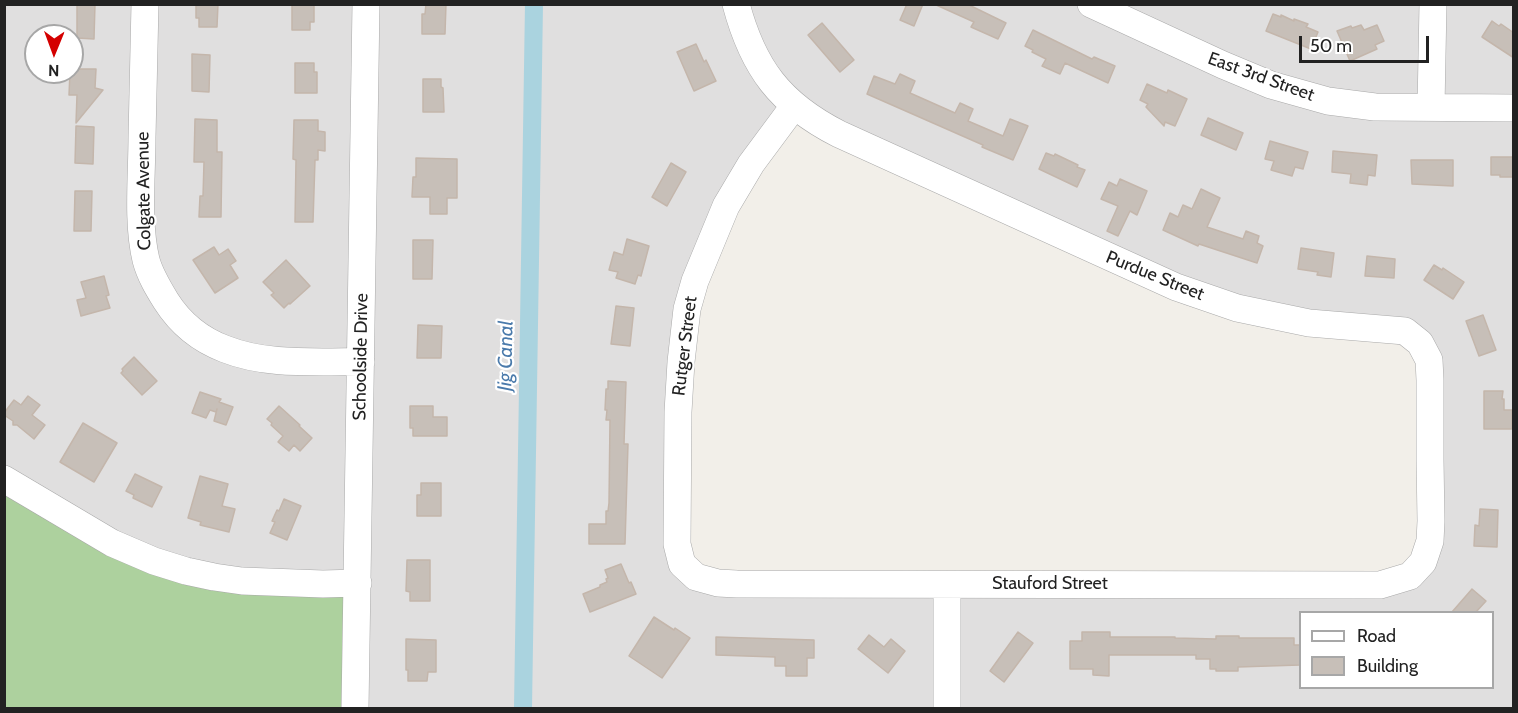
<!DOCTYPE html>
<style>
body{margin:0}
#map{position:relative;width:1518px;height:713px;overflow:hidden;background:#f2efe9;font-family:Cabin,sans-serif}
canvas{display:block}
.frame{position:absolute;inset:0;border:6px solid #222;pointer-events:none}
.legend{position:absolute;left:1299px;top:611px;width:195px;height:78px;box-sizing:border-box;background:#fff;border:2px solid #a7a7a7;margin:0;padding:8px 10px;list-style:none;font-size:18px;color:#222}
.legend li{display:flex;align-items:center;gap:12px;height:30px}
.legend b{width:30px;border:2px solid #a7a7a7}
.north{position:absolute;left:24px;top:24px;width:60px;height:60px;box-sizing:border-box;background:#fff;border:2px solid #a7a7a7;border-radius:50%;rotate:181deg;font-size:16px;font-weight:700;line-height:24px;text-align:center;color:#222}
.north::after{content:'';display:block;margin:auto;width:21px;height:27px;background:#d40000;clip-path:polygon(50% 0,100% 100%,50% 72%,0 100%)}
.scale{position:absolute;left:1299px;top:36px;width:130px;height:27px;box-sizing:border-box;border:3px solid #222;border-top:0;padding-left:8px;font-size:18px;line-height:21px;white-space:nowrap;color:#222;-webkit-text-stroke:4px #fff;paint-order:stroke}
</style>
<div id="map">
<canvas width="1518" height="713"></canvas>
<div class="frame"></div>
<ul class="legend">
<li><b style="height:8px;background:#fff"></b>Road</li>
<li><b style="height:16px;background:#c7bfb8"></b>Building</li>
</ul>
<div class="north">N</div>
<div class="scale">50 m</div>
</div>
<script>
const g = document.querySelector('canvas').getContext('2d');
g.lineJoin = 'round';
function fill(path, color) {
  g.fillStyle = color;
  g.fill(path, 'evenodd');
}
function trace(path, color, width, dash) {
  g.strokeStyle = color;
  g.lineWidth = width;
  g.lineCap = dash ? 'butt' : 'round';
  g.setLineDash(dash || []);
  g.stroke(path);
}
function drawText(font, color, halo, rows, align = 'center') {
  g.font = font + ' Cabin,sans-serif';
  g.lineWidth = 4.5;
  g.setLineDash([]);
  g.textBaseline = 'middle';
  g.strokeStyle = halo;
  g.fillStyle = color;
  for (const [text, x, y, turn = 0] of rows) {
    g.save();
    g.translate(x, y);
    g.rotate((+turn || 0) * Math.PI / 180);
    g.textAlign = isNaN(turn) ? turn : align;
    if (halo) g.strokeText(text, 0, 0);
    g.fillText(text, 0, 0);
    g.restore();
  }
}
const residential = new Path2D(`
 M4,5H1513V708H353L235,588L5,487ZM36,36H72V72H36ZM801,124L1185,305L1259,327L1390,342L1415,350L1428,374L1419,569L1351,594L685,579L680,341L758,145L778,126ZM1300,612H1492V688H1300Z`);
const forest = new Path2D(`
 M4,487L125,557L348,593L353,708H5Z`);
const canal = new Path2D(`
 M523,708L534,4`);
const building = new Path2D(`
 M77,4H95L94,39L77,38Z
 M196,4H218L217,27H199V18H196Z
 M292,4H314V22H310V30H292Z
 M426,4H446L445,34H422V14H425Z
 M907,4H923L914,26L900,20Z
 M934,4H967L1006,23L998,39L971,27L974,22Z
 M1273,14L1281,17V15L1294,21V19L1308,24L1306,27L1318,32L1311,49L1266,31Z
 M1492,21L1499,26L1501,24L1514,33V58L1482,37Z
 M822,23L854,60L840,72L808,35Z
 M1361,25L1364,30L1377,25L1384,41L1375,45L1377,49L1350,61L1337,31L1351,26L1352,28Z
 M1033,30L1092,59L1094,57L1115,66L1108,83L1065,63L1060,74L1042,66L1046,59L1032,52L1033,50L1025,46Z
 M696,44L704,62L706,60L716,81L694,91L677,52Z
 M192,54L210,55L209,92L192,91Z
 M295,63H314V72H317V93H295Z
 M72,69H96L95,88L103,90L76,123L77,95H69L70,72H72Z
 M900,74L915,81L910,93L955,113L960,103L973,109L968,121L1003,136L1010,119L1028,126L1013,160L982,147L983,145L867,94L874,76L895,84Z
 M423,79H441V87L443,88L444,112H423Z
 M1147,84L1167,93L1168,90L1187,99L1175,126L1165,122L1164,126L1146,107L1148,104L1140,100Z
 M1208,118L1243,133L1236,150L1201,135Z
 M195,119L217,120V152H222L221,217H199L200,196H203L204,162H194Z
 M294,120H318V131L325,132V151L318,150V160H315L313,222H295L296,160L293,159Z
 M76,126L94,127L93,164L75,163Z
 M1270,141L1308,152L1303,169L1295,167L1292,176L1271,170L1274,161L1265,159Z
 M1333,151L1377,155L1375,176L1368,175L1367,185L1350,183L1351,174L1332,172Z
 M1046,153L1054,156L1055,154L1078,165L1077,167L1085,170L1077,187L1039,169Z
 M1491,157H1514V177H1500V175H1491Z
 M416,158L457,159V198H447V214H430V197H412L413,177H416Z
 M1411,160H1453V186L1412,184Z
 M671,163L686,172L667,206L652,197Z
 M1120,179L1147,191L1137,215L1130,211L1118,236L1107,231L1118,206L1101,199L1109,182L1117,186Z
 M1201,189L1220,198L1207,227L1243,239L1246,231L1259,236L1257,243L1263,246L1257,263L1199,244L1198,246L1163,230L1170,213L1178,217L1183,205L1192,209Z
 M75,191H92L91,231H74Z
 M627,239L649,246L641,276L638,275L635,284L616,278L618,272L609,270L614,252L623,255Z
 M413,240H433L432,279H413Z
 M214,247L219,255L228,249L236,261L230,265L238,278L215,293L193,260Z
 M1301,248L1334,253L1331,277L1317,275L1318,272L1298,269Z
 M1367,256L1395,259L1394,278L1365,276Z
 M286,260L310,286L290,304L289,303L284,308L271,295L274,293L263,282Z
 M1434,265L1442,270L1443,268L1464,282L1453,299L1424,280Z
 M104,276L109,295L106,296L110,308L81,316L77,300L86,298L81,282Z
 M616,306L634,308L630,346L611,344Z
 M1483,315L1496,350L1479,356L1466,321Z
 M418,325L442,326L441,358H417Z
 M134,357L157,381L142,395L121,373L123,371L122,369Z
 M608,381L626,382L624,444H628L625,544H589V524H606V511H608L609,503L610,420H606L607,410H605L606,389H608Z
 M1484,391H1503L1502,399H1504V410H1512V429H1484Z
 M200,392L221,399L219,402L233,407L226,425L214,421L217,409L216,412L210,410L206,418L192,413Z
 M28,396L40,405L32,415L45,425L34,439L17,425H13V421L4,415V413L14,400L21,405Z
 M279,406L300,425L299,426L312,438L300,451L294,445L289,451L278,442L283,436L271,425L272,423L267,419Z
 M410,406H433V417H447V436H413V428H410Z
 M83,423L117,443L94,482L60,462Z
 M135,474L162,487L152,507L133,498L134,495L126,491Z
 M200,476L228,484L222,506L235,509L229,532L200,525L201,522L188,518Z
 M421,483H441V516H417V495H421Z
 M284,499L301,506L287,540L270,533L275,522L272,521L277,510L279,511Z
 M1480,509L1498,510L1497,547L1474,546L1475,525L1479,526Z
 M407,560H430V601H410V592L406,591Z
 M621,564L629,583L631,582L636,594L590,612L583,594L600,587V585L607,582L606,579L608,578L605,570Z
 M1472,589L1486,601L1476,612H1452Z
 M654,617L674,630L675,628L690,638L662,678L629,656Z
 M1018,632L1033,643L1004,682L990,671Z
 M1082,632H1110V637H1175V638L1216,639V636H1239V638H1294V645H1300V665L1238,667V671H1216V669H1210V659H1196V655H1109V676L1093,675V669H1070V641H1082Z
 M869,635L884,647L891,639L905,651L888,673L858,649Z
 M716,637L814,640V658H807V676H786V666H775V657L716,655Z
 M406,639L436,640V672H428L427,681H408V670H406Z`);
const minor = new Path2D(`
 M145,4C144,49 143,93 142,137C142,175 137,223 146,260C150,275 158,288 166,301C180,323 201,340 225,349C268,366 316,361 361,362
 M736,4C753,68 780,104 839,134L1176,287L1237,308L1309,323L1405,331L1420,343L1429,360L1430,380V460L1431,521L1430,541L1423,562L1410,576L1380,585L737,584L718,583L696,577L682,564L677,544L678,412L681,362L687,309L695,281L726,206L751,164L794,106
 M1091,4L1223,65L1271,85L1328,101L1375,107L1514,108
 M1431,107L1433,4
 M4,479L112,543L154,561L186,571L214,577L242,581L323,584L358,583
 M355,708L366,4
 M947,708V585`);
const streetNames = [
 ["East 3rd Street",1261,77,20],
 ["Colgate Avenue",144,191,-91],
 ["Purdue Street",1155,276,22],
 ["Rutger Street",685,346,-83],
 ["Schoolside Drive",361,357,-89],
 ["Stauford Street",1050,584]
];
const waterNames = [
 ["Jig Canal",506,356,-89]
];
fill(residential, '#e0dfdf');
fill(forest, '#add19e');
trace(canal, '#aad3df', 18);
fill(building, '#c7bfb8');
trace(building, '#c4b6ab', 1.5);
trace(minor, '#a9a9a9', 28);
trace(minor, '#fff', 27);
drawText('18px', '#222', '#fff', streetNames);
drawText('italic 20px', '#4a7aab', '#fff', waterNames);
</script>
